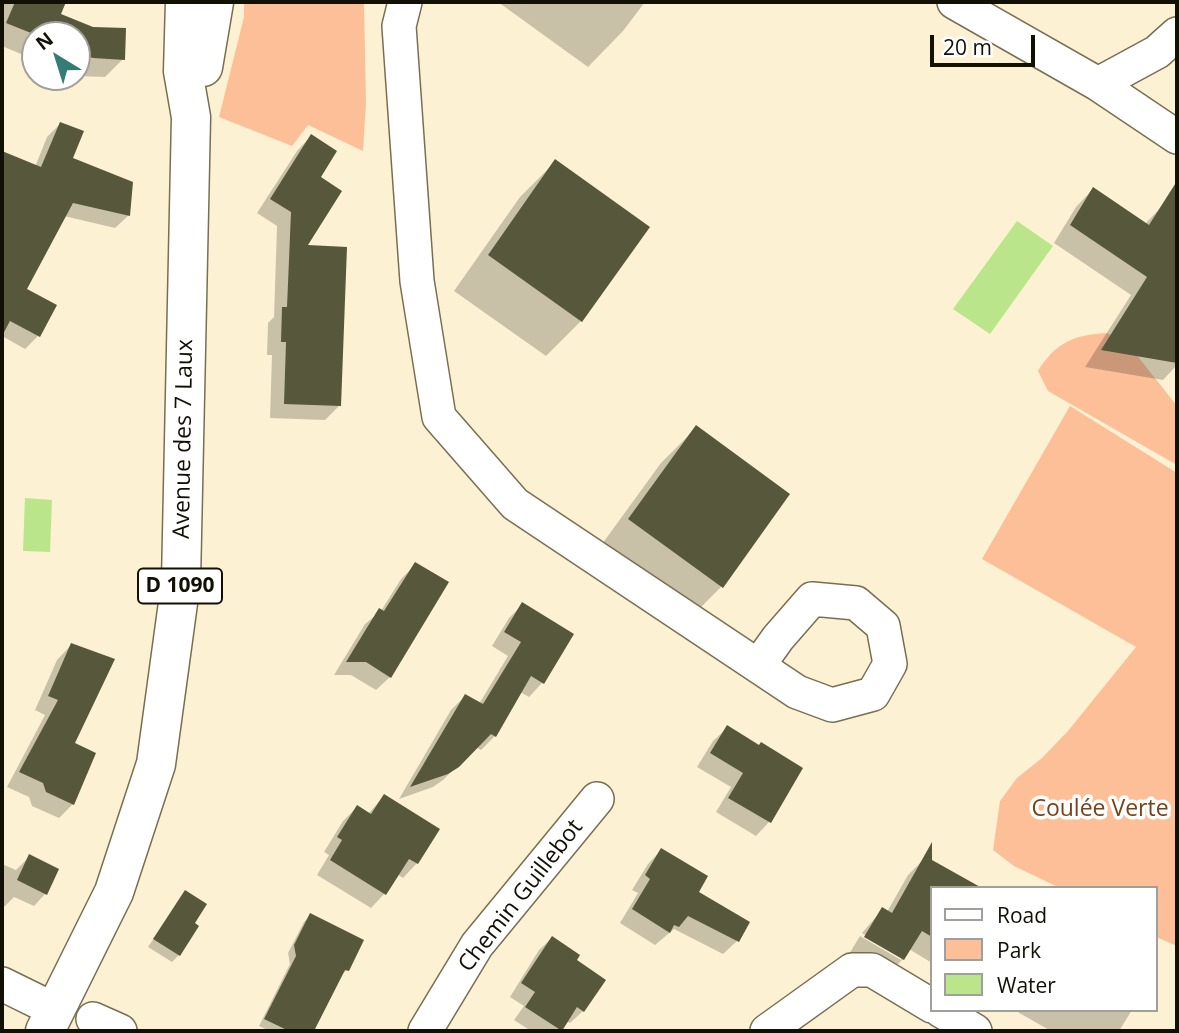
<!DOCTYPE html>
<meta charset="utf-8">
<style>
body{margin:0}
#map{position:relative;width:1179px;height:1033px;overflow:hidden;background:#fcf1d2;font-family:"Open Sans",sans-serif}
canvas{display:block}
.frame{position:absolute;inset:0;border:4px solid #120f05;pointer-events:none}
.legend{position:absolute;left:930px;top:886px;width:228px;height:126px;box-sizing:border-box;background:#fff;border:2px solid #a09f9b;margin:0;padding:9px 12px;list-style:none;font-size:21px;color:#120f05}
.legend li{display:flex;align-items:center;gap:14px;height:35px}
.legend b{width:35px;border:2px solid #a09f9b}
.north{position:absolute;left:21px;top:21px;width:70px;height:70px;box-sizing:border-box;background:#fff;border:2px solid #a09f9b;border-radius:50%;rotate:322deg;font-size:19px;font-weight:700;line-height:28px;text-align:center;color:#120f05}
.north::after{content:'';display:block;margin:auto;width:24px;height:32px;background:#357c75;clip-path:polygon(50% 0,100% 100%,50% 72%,0 100%)}
.scale{position:absolute;left:930px;top:35px;width:105px;height:32px;box-sizing:border-box;border:4px solid #120f05;border-top:0;padding-left:9px;font-size:21px;line-height:24px;white-space:nowrap;color:#120f05;-webkit-text-stroke:5px #fff;paint-order:stroke}
</style>
<div id="map">
<canvas width="1179" height="1033"></canvas>
<div class="frame"></div>
<ul class="legend">
<li><b style="height:9px;background:#fff"></b>Road</li>
<li><b style="height:19px;background:#fdbf98"></b>Park</li>
<li><b style="height:19px;background:#bae58a"></b>Water</li>
</ul>
<div class="north">N</div>
<div class="scale">20 m</div>
</div>
<script>
const g = document.querySelector('canvas').getContext('2d');
g.lineJoin = 'round';
function fill(path, color) {
  g.fillStyle = color;
  g.fill(path, 'evenodd');
}
function trace(path, color, width, dash) {
  g.strokeStyle = color;
  g.lineWidth = width;
  g.lineCap = dash ? 'butt' : 'round';
  g.setLineDash(dash || []);
  g.stroke(path);
}
function drawText(font, color, halo, rows, align = 'center') {
  g.font = font + ' "Open Sans",sans-serif';
  g.lineWidth = 7;
  g.setLineDash([]);
  g.textBaseline = 'middle';
  g.strokeStyle = halo;
  g.fillStyle = color;
  for (const [text, x, y, turn = 0] of rows) {
    g.save();
    g.translate(x, y);
    g.rotate((+turn || 0) * Math.PI / 180);
    g.textAlign = isNaN(turn) ? turn : align;
    if (halo) g.strokeText(text, 0, 0);
    g.fillText(text, 0, 0);
    g.restore();
  }
}
const green = new Path2D(`
 M244,2H364L366,103L363,151L308,125L292,146L219,117L244,17Z
 M1107,333L1128,344L1177,406V465L1048,391L1038,371C1056,342 1074,335 1107,333Z
 M1070,406L1177,473V946L1156,937V888H1060L1014,866L993,850L1000,801L1017,778L1042,758L1068,731L1136,647L982,559Z`);
const water = new Path2D(`
 M1017,221L1053,246L990,334L953,309Z
 M25,498L52,500L50,552L23,551Z`);
const shadow = new Path2D(`
 M2,2H65L59,15L123,59L105,77L77,76V35H35V60L2,46Z
 M498,2H645L623,31L588,67Z
 M60,124L71,159L131,184L128,216L115,228L64,216L24,290L54,306L38,336L25,349L2,336V153L35,167L47,137Z
 M311,136L318,177L304,247L340,405L325,420L270,418L272,355H267L268,323L274,317L277,226L257,213L297,151Z
 M555,162L581,321L546,356L454,291L520,197Z
 M1093,189L1145,224L1165,203L1177,211V365L1163,380L1085,367L1131,295L1054,243L1076,207Z
 M696,428L788,494L721,587L686,622L594,555L661,463Z
 M415,565L390,677L376,690L351,675H334L365,624L381,611L401,579Z
 M523,604L572,634L542,683L529,697L520,692L495,736L481,750L476,747L443,780L433,787L399,799L451,710L465,696L479,704L508,656L492,646L509,618Z
 M71,645L73,804L59,818L32,806L29,797L7,787L45,715L35,710L57,660Z
 M727,728L800,769L769,822L756,836L716,812L731,787L697,767L713,741Z
 M384,796L438,829L417,863L403,878L397,874L385,893L371,908L317,875L329,855L324,852L343,821L357,807L368,814Z
 M661,850L737,941L723,954L674,929L655,945L620,923L638,893L632,890L648,864Z
 M29,857L46,893L34,906L14,897L2,909V864L16,870Z
 M925,858L932,888V963L909,949L903,959L886,976L849,954L860,936L901,960V956L862,933L882,910L887,912L908,875Z
 M185,892L179,955L172,962L148,947Z
 M311,915L347,970L339,977L312,1031H270L259,1026L290,964L288,953L304,922Z
 M552,938L574,961L583,1011L570,1023L566,1021L558,1031H531L514,1020L524,1006L510,997L539,950Z
 M1014,1010H1132L1119,1031H1051Z`);
const building = new Path2D(`
 M15,2H66L61,14L93,27L126,28L125,60L93,58L77,52V35H36L6,23Z
 M60,122L84,131L73,158L133,182L130,216L73,203L27,289L57,305L40,337L10,321L2,336V151L41,167Z
 M311,134L337,151L321,177L342,191L308,245L347,247L341,406L284,404L286,342H281L282,307H287L291,212L270,199Z
 M555,159L650,227L582,322L488,255Z
 M1177,181V363L1101,350L1147,277L1070,225L1093,187L1149,225Z
 M696,425L790,494L723,588L628,519Z
 M415,562L449,582L391,678L366,662H346L379,608L384,611Z
 M522,602L574,634L544,684L531,676L496,737L491,734L459,767L448,774L410,787L465,694L483,704L521,642L504,632Z
 M71,643L115,659L75,743L96,753L74,805L46,792L43,783L19,772L58,700L48,696Z
 M727,725L759,745L761,742L803,768L771,823L728,798L743,773L710,753Z
 M384,794L440,829L418,864L409,859L386,895L330,860L342,840L337,837L357,805L371,814Z
 M932,842V860L982,888H932V937L922,931L904,960L864,937L882,907L892,913Z
 M661,848L708,876L699,892L750,922L739,942L688,916L679,927L674,925L670,933L632,909L650,879L645,875Z
 M29,854L59,869L47,895L17,880Z
 M185,890L207,904L195,923L199,926L180,956L153,939Z
 M310,913L364,940L349,971L345,970L314,1031H289L264,1019L296,956L294,945Z
 M552,936L580,955L577,960L606,980L584,1012L577,1007L562,1031L525,1007L535,992L521,983Z`);
const minor = new Path2D(`
 M405,2L399,26L417,281L439,417L515,504L797,692L832,705L873,694L890,664L883,626L856,603L812,599L778,638L758,666
 M954,2L1098,84L1177,137
 M1098,84L1157,52L1177,34
 M2,984L55,1010
 M940,1010L975,1031
 M93,1019L120,1031
 M425,1031L477,945L597,799
 M767,1031L852,970H872L932,1006`);
const major = new Path2D(`
 M203,67L214,2
 M45,1031L114,892L156,764L181,581L191,117L183,71L185,2`);
const shields = [
 [180,586,84]
];
const shieldNames = [
 ["D 1090",180,586]
];
const streetNames = [
 ["Avenue des 7 Laux",184,439,-89],
 ["Chemin Guillebot",521,896,-52]
];
const parkNames = [
 ["Coulée Verte",1100,809]
];
fill(green, '#fdbf98');
fill(water, '#bae58a');
fill(shadow, '#0003');
fill(building, '#56573b');
trace(minor, '#786e52', 36);
trace(major, '#786e52', 41);
trace(minor, '#fff', 33);
trace(major, '#fff', 38);
for (const [x, y, w] of shields) {
  const box = new Path2D();
  box.roundRect(x - w / 2, y - 17.5, w, 35, 5);
  g.fillStyle = '#fff';
  g.fill(box);
  trace(box, '#120f05', 2);
}
drawText('bold 21px', '#120f05', null, shieldNames);
drawText('23px', '#120f05', '#fff', streetNames);
drawText('23px', '#7a4219', '#fff', parkNames);
</script>
